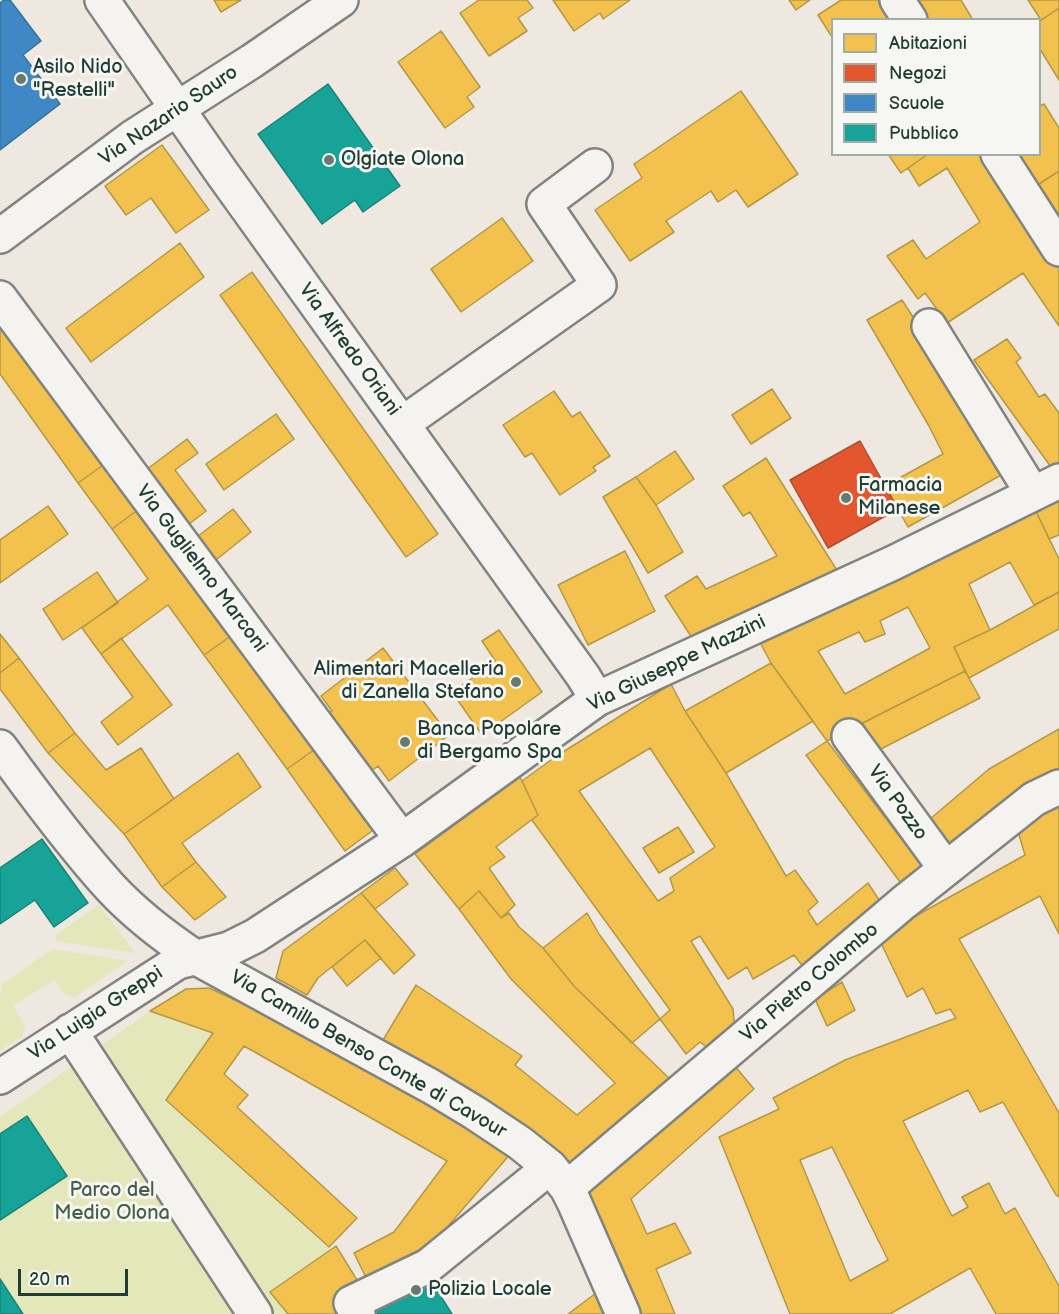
<!DOCTYPE html>
<style>
body{margin:0}
#map{position:relative;width:1059px;height:1314px;overflow:hidden;background:#efe8e0;font-family:"Balsamiq Sans",sans-serif}
canvas{display:block}
.legend{position:absolute;left:831px;top:18px;width:210px;height:138px;box-sizing:border-box;background:#f6f6f2;border:2px solid #a0aca6;margin:0;padding:8px 10px;list-style:none;font-size:18px;color:#1f3d34}
.legend li{display:flex;align-items:center;gap:12px;height:30px}
.legend b{width:30px;border:2px solid #a0aca6}
.scale{position:absolute;left:18px;top:1269px;width:110px;height:27px;box-sizing:border-box;border:3px solid #1f3d34;border-top:0;padding-left:8px;font-size:18px;line-height:21px;white-space:nowrap;color:#1f3d34;-webkit-text-stroke:4px #f6f6f2;paint-order:stroke}
</style>
<div id="map">
<canvas width="1059" height="1314"></canvas>
<ul class="legend">
<li><b style="height:16px;background:#f2c14e"></b>Abitazioni</li>
<li><b style="height:16px;background:#e4572e"></b>Negozi</li>
<li><b style="height:16px;background:#3f88c5"></b>Scuole</li>
<li><b style="height:16px;background:#17a398"></b>Pubblico</li>
</ul>
<div class="scale">20 m</div>
</div>
<script>
const g = document.querySelector('canvas').getContext('2d');
g.lineJoin = 'round';
function fill(path, color) {
  g.fillStyle = color;
  g.fill(path, 'evenodd');
}
function trace(path, color, width, dash) {
  g.strokeStyle = color;
  g.lineWidth = width;
  g.lineCap = dash ? 'butt' : 'round';
  g.setLineDash(dash || []);
  g.stroke(path);
}
function drawText(font, color, halo, rows, align = 'center') {
  g.font = font + ' "Balsamiq Sans",sans-serif';
  g.lineWidth = 6;
  g.setLineDash([]);
  g.textBaseline = 'middle';
  g.strokeStyle = halo;
  g.fillStyle = color;
  for (const [text, x, y, turn = 0] of rows) {
    g.save();
    g.translate(x, y);
    g.rotate((+turn || 0) * Math.PI / 180);
    g.textAlign = isNaN(turn) ? turn : align;
    if (halo) g.strokeText(text, 0, 0);
    g.fillText(text, 0, 0);
    g.restore();
  }
}
const green = new Path2D(`
 M99,905L135,953L56,941L55,935Z
 M53,949L128,961L75,997L63,993L54,980L13,1006L25,1026L22,1037L0,1051V998L2,984Z
 M150,1011L213,1033L166,1100L330,1250L271,1291L288,1314H0V1117Z`);
const homes = new Path2D(`
 M214,0H241L221,12Z
 M479,0H527L533,8L518,18L527,31L489,56L460,13Z
 M553,0H630L603,19L600,13L574,31Z
 M789,0H810L796,10Z
 M841,0H890L903,20H832V37L818,15Z
 M911,0H961L973,20H924Z
 M1028,0H1059V8L1041,20Z
 M1059,8V80L1040,49V21Z
 M441,31L480,87L467,97L474,107L445,128L398,62Z
 M741,91L798,174L748,207L736,190L718,202L711,191L666,221L674,232L630,261L595,210L642,178L634,164Z
 M1044,104L1059,128V171L1036,186L1015,154H1040V106Z
 M162,145L209,210L176,233L151,198L126,215L105,186Z
 M888,154H928L901,173Z
 M928,154H993L1059,256V326L1023,273L947,323L925,293L918,299L887,256L913,240L926,259L980,222L947,168L919,186L908,168Z
 M1059,171V220L1036,186Z
 M502,218L533,261L461,312L431,269Z
 M180,243L204,277L91,362L66,328Z
 M252,272L438,534L406,557L220,295Z
 M902,300L967,400L1003,474L908,527L885,486L943,454L929,426L867,320Z
 M0,309L110,460L78,483L0,374Z
 M1007,339L1021,358L1016,362L1039,397L1045,394L1059,413V472L1056,474L974,360Z
 M772,389L791,418L751,444L732,415Z
 M554,391L572,417L580,412L610,456L593,467L596,471L560,495L532,453L525,457L503,425Z
 M276,414L294,439L224,490L206,464Z
 M187,439L198,453L175,470L206,511L180,531L138,476Z
 M675,451L694,479L656,505L636,477Z
 M766,458L840,575L694,641L665,596L697,576L706,589L777,556L750,512L743,516L723,486Z
 M110,460L143,506L112,529L78,483Z
 M636,477L656,505L683,552L648,573L603,497Z
 M1059,493V535L1049,539L1034,507Z
 M48,506L68,534L0,583V540Z
 M143,506L235,633L204,655L168,605L101,654L82,628L148,579L112,529Z
 M1034,507L1059,559V592L1034,605L1010,562L969,584L990,630L954,647L965,671L827,741L771,663L757,637ZM908,607L930,648L845,694L818,651L859,632L865,642L885,634L880,621Z
 M233,509L251,532L207,567L188,544Z
 M625,551L655,611L588,645L558,585Z
 M97,572L118,603L63,640L43,609Z
 M1059,592V629L969,678L954,647L990,630Z
 M499,630L542,692L482,735L452,692L496,662L482,641Z
 M235,633L318,747L287,769L204,655Z
 M0,634L19,658L0,673Z
 M121,638L172,705L118,745L101,722L133,697L101,654Z
 M383,648L449,735L389,781L378,766L362,778L318,721L332,711L321,696Z
 M19,658L75,733L48,753L0,689V673Z
 M771,663L813,721L726,773L685,711Z
 M965,671L980,698L875,752L859,725Z
 M671,684L685,711L726,773L786,876L795,870L818,902L808,911L817,925L868,883L885,909L808,973L794,955L753,979L747,967L728,979L700,936L691,941L733,1009L735,1031L709,1049L700,1042L686,1054L660,1019L670,1010L532,820L538,815L522,781L555,757ZM650,748L715,847L670,878L674,891L658,901L579,791Z
 M1059,729V780L954,854L930,819L989,769Z
 M75,733L106,770L141,748L174,799L124,834L48,753Z
 M827,741L925,870L903,886L806,755Z
 M318,747L376,828L345,851L287,769Z
 M238,753L261,787L182,843L196,862L162,887L124,834Z
 M520,777L538,815L496,847L505,857L489,868L515,905L501,918L479,891L459,909L415,854Z
 M1059,796V934L1040,896L959,939L1059,1113V1197L1056,1195L1003,1102L980,1112L968,1090L903,1121L952,1216L968,1207L962,1197L989,1183L1005,1214L1015,1208L1059,1286V1314H996L970,1268L890,1314H790L719,1137L779,1109L773,1098L845,1060L956,1018L950,1009L936,1014L923,988L907,997L878,937L1025,855L1016,825ZM832,1147L888,1260L850,1281L800,1160Z
 M678,827L694,852L659,873L643,848Z
 M196,862L226,897L195,920L162,887Z
 M395,868L408,884L375,909L361,893Z
 M479,891L501,918L509,913L519,927L543,948L574,986L676,1085L573,1175L380,1045L416,985L522,1056L515,1065L577,1115L615,1083L511,979L459,909Z
 M361,893L415,955L394,974L365,940L318,978L307,995L276,978L283,951Z
 M587,913L599,934L660,1019L632,1043L574,986L543,948Z
 M365,940L381,958L347,986L332,967Z
 M842,982L855,1010L827,1026L815,999Z
 M209,988L265,1014L512,1152L418,1261L371,1288L354,1253L394,1232L447,1161L244,1046L224,1074L248,1095L237,1107L357,1218L329,1247L166,1100L213,1033L150,1011L186,989Z
 M729,1059L754,1089L631,1199L647,1234L675,1223L691,1253L656,1269L675,1314H631L581,1185Z
 M336,1246L362,1288L349,1314H288L270,1292Z
 M596,1293L611,1314H568Z`);
const shops = new Path2D(`
 M860,441L898,509L828,548L790,480Z`);
const schools = new Path2D(`
 M4,0H10L41,41L23,55L60,104L0,150V3Z`);
const public = new Path2D(`
 M328,84L400,186L363,212L355,200L322,224L258,134Z
 M42,839L88,903L54,927L35,900L0,924V868Z
 M27,1116L67,1176L0,1220V1134Z
 M426,1273L452,1314H365Z
 M0,1279L23,1314H0Z`);
const minor = new Path2D(`
 M102,0L222,173L583,676L597,699
 M897,0L910,20
 M998,154L1059,249
 M0,236L133,137L252,61L341,0
 M0,298L402,840
 M929,326L1033,494
 M402,424L599,285L544,204L595,166
 M849,736L946,869
 M0,747C34,794 71,844 110,887C135,914 165,937 195,957L432,1087L475,1113L520,1143L550,1167L567,1188L574,1202L623,1314
 M70,1031L255,1314
 M0,1077L178,962L229,949L255,936L402,840L597,699L893,563L1059,481
 M567,1188L903,903L1034,799L1059,787
 M358,1314L351,1303L428,1266L550,1167`);
const markers = [
 [21,79,6,"#687970"],
 [329,160,6,"#687970"],
 [846,498,6,"#687970"],
 [516,682,6,"#687970"],
 [405,742,6,"#687970"],
 [416,1290,6,"#687970"]
];
const poiNames = [
 ["Asilo Nido",33,68],
 ["\"Restelli\"",33,91],
 ["Olgiate Olona",341,160],
 ["Farmacia",858,486],
 ["Milanese",858,509],
 ["Alimentari Macelleria",504,670,"right"],
 ["di Zanella Stefano",504,693,"right"],
 ["Banca Popolare",417,730],
 ["di Bergamo Spa",417,753],
 ["Polizia Locale",428,1290]
];
const streetNames = [
 ["Via Nazario Sauro",169,116,-34],
 ["Via Alfredo Oriani",349,350,54],
 ["Via Guglielmo Marconi",201,569,53],
 ["Via Giuseppe Mazzini",677,664,-26],
 ["Via Pozzo",897,803,54],
 ["Via Pietro Colombo",810,983,-40],
 ["Via Luigia Greppi",96,1014,-33],
 ["Via Camillo Benso Conte di Cavour",368,1055,30]
];
const parkNames = [
 ["Parco del",112,1191],
 ["Medio Olona",112,1214]
];
fill(green, '#e3e7b9');
fill(homes, '#f2c14e');
trace(homes, '#b39946', 1.5);
fill(shops, '#e4572e');
trace(shops, '#a94f30', 1.5);
fill(schools, '#3f88c5');
trace(schools, '#35729a', 1.5);
fill(public, '#17a398');
trace(public, '#19847a', 1.5);
trace(minor, '#82847f', 38);
trace(minor, '#f4f3f0', 33);
for (const [x, y, r, color] of markers) {
  const dot = new Path2D();
  dot.arc(x, y, r, 0, 2 * Math.PI);
  g.fillStyle = color;
  g.fill(dot);
  trace(dot, '#f6f6f2', 2);
}
drawText('20px', '#1f3d34', '#f6f6f2', poiNames, 'left');
drawText('20px', '#1f3d34', '#f6f6f2', streetNames);
drawText('20px', '#445f48', '#f6f6f2', parkNames);
</script>
